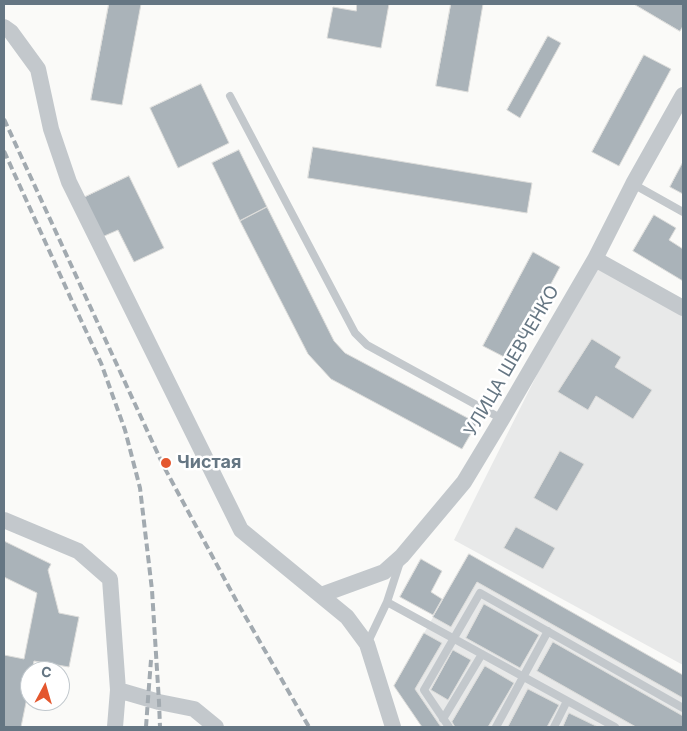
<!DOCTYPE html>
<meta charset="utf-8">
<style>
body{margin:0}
#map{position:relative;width:687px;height:731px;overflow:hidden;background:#fafaf8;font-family:Inter,sans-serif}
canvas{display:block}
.frame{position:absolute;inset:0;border:5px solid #657683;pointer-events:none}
.north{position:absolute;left:20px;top:661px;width:50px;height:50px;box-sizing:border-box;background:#fff;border:1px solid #c1c8cd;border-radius:50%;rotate:6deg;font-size:14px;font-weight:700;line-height:20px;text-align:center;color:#657683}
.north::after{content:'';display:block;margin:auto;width:18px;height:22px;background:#e4572e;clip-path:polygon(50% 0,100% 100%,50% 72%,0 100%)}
</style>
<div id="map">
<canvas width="687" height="731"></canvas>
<div class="frame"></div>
<div class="north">С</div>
</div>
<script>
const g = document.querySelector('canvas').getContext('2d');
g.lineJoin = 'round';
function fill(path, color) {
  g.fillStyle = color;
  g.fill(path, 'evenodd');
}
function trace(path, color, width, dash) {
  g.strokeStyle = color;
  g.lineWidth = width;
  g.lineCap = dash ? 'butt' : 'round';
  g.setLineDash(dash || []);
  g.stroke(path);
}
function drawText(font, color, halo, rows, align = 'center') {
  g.font = font + ' Inter,sans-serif';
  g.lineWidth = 5;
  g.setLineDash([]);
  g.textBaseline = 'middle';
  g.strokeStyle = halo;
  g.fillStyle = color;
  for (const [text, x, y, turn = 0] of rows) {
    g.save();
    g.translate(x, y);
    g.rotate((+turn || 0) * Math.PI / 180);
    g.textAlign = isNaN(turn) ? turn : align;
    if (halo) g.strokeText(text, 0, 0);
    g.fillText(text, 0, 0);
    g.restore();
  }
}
const built = new Path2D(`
 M595,259L683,308V665L454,540Z
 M469,554L683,675V727H422L394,686Z`);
const building = new Path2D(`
 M109,4H141L122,105L91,100Z
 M357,4H389L381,48L327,38L333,7L356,11Z
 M451,4H483L468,92L436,86Z
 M634,4H683V26L680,31Z
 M548,36L561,43L520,118L507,110Z
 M644,55L671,69L619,166L592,152Z
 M201,84L229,143L178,168L150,108Z
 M313,147L532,183L527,213L308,178Z
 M239,150L267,207L240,221L212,163Z
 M683,162V194L670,187Z
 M129,176L164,248L134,262L118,230L102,237L83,198Z
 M267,207L334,341L345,353L477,423L462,449L331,379L308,354L240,221Z
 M654,215L676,228L669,240L683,249V281L633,251Z
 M533,252L560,267L510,360L483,346Z
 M592,339L621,357L615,367L652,390L633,419L596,396L588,410L558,392Z
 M560,451L584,464L557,511L534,498Z
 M516,527L555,548L543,569L504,548Z
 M4,541L51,564L48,570L59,613L79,617L69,667L34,661L32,671H30V683L21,727H4V655L24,659L37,593L4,577Z
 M469,554L683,675V698L477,582L451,627L433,617Z
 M421,559L442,571L431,592L442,599L433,615L400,597Z
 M484,604L539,635L520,668L466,638Z
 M424,633L442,643L415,689L441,727H422L394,686Z
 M553,642L683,716V727H636L537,671Z
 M453,650L471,660L448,700L431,690Z
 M485,666L514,683L488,727H455L452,722Z
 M528,689L559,705L547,727H508Z
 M569,713L598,727H563Z`);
const service = new Path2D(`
 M230,96L355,333L367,345L502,419
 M633,184L683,212
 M387,602L615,727
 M367,644L387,602L400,562
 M443,719L482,654
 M449,727L424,690L480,593L683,708
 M496,727L548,631
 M554,727L567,701`);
const minor = new Path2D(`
 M4,27L11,32L38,69L51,129L69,182L241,530L347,617L367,644L393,727
 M595,259L683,308
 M4,520L78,551L110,579L118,690L115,727
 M321,595L384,572L402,556L464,482L502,419L595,259L633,184L683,95
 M118,690L159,702L194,709L216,727`);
const rail = new Path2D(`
 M4,119L163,465L237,602L309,727
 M4,151L72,301L101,363L125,430L140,488L152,590L159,702L160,727
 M146,727L148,699L151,660`);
const markers = [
 [166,463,6,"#e4572e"]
];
const streetNames = [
 ["УЛИЦА ШЕВЧЕНКО",512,361,-60]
];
const poiNames = [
 ["Чистая",177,463]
];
fill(built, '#e8e9e9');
fill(building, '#aab3b9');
trace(building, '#dcdcda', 1);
trace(service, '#c3c8cc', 8);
trace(minor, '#c3c8cc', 16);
trace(rail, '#a2aab0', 4, [8, 4]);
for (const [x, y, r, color] of markers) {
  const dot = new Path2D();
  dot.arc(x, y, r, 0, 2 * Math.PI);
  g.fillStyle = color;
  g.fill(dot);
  trace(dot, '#fff', 2);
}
drawText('18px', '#657683', '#fff', streetNames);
drawText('bold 18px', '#657683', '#fff', poiNames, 'left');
</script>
